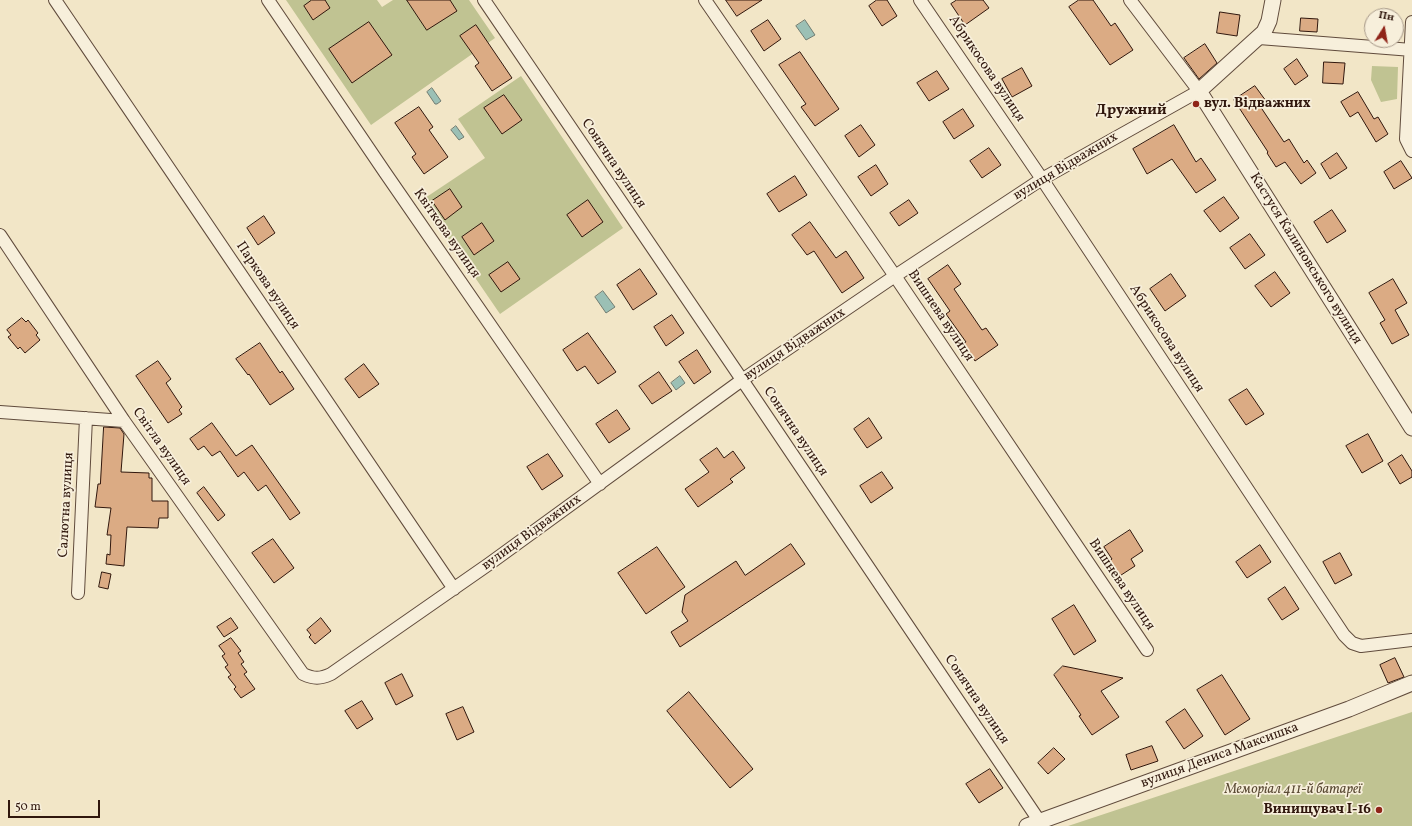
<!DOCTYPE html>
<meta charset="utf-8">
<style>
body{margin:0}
#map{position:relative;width:1412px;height:826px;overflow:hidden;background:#f2e6c7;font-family:Vollkorn,serif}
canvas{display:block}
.north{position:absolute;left:1364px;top:8px;width:40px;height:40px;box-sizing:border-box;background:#f7efdb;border:1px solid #a79989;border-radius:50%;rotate:11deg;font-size:11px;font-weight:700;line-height:16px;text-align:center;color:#30170d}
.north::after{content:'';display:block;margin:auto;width:14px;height:18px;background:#8f2418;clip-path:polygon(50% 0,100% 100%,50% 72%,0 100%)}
.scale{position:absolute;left:8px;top:800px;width:92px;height:18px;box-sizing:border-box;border:2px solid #30170d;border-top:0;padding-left:5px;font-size:12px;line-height:14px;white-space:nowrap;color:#30170d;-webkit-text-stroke:3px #f7efdb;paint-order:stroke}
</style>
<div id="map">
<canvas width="1412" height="826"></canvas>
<div class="north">Пн</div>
<div class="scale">50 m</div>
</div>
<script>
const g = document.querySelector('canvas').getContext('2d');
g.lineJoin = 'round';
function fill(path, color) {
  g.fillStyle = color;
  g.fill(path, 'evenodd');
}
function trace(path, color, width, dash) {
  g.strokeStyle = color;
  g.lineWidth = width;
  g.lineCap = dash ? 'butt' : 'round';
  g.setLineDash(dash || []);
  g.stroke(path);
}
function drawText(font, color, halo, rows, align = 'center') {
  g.font = font + ' Vollkorn,serif';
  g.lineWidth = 3.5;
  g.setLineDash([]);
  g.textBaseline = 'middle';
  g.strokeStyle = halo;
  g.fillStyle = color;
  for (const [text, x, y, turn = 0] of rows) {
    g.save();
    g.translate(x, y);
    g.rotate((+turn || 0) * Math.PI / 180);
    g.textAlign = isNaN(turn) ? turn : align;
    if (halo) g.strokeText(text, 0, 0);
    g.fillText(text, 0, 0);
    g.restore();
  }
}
const green = new Path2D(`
 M286,0H377L382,7L393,0H469L495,38L371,125Z
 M1372,66L1398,67L1397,99L1381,102L1371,80Z
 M521,76L623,228L500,314L422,200L485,158L458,119Z
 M1412,712V826H1068Z`);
const water = new Path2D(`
 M805,20L815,35L806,40L796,26Z
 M432,88L441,101L437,104H435L427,92Z
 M456,126L464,137L459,140L451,130Z
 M603,291L615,307L606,313L595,297Z
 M680,376L685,383L676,390L671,383Z`);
const building = new Path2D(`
 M312,0H325L330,8L313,20L304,6Z
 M407,0H450L457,11L427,30Z
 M726,0H762L737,16Z
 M877,0H887L897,16L882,26L869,6Z
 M957,0H983L989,8L965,25L951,4Z
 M1079,0H1093L1111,26L1115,23L1133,50L1110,65L1069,7Z
 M1220,12L1240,15L1237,36L1217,33Z
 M1301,18L1318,19L1317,32L1300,31Z
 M768,20L781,39L764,51L751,31Z
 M369,22L392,55L352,83L329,49Z
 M476,25L512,78L492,91L475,66L479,63L460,36Z
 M1205,44L1217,63L1199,79L1184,58Z
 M800,52L839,109L815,126L801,107L806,104L779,65Z
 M1297,59L1308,76L1295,85L1284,69Z
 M1324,62L1345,63L1343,84L1323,83Z
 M1022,68L1032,86L1012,97L1002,79Z
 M937,71L949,89L929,101L917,83Z
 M1255,86L1266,101L1260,106L1284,142L1289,139L1304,163L1307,160L1316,173L1301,184L1285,162L1276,167L1267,153L1268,152L1234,100Z
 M1358,92L1374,119L1378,117L1388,134L1376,142L1358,112L1350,117L1341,102Z
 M504,95L522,120L502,134L484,108Z
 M419,107L433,127L429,130L448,157L424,174L412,157L416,154L395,123Z
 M963,109L974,126L954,139L943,122Z
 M861,125L875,145L859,157L845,136Z
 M1174,125L1196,162L1201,158L1216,180L1196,193L1172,159L1147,174L1133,149Z
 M989,148L1001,165L982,178L970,161Z
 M1337,153L1347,168L1330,179L1321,164Z
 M1401,161L1412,178L1394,189L1384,172Z
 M876,165L888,184L871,196L858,177Z
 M795,176L807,195L779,212L767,194Z
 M450,189L462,207L445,220L432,201Z
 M1224,197L1239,218L1220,232L1204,211Z
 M588,200L603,222L582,237L567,215Z
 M909,200L918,213L899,226L890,213Z
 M1332,210L1346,231L1327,243L1314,222Z
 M264,216L275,233L258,245L247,228Z
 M810,222L836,258L846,251L864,278L842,293L814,251L807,255L792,235Z
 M482,223L494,241L474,255L462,237Z
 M1250,234L1265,255L1245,269L1230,248Z
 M508,262L520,279L501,292L489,275Z
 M948,265L961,284L954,289L982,330L986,328L998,345L975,361L963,343L966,342L946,314L950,311L928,279Z
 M640,269L657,294L633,310L617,285Z
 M1275,272L1290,293L1271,307L1255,286Z
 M1171,274L1186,296L1165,311L1150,289Z
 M1393,279L1407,303L1395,310L1409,335L1392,344L1380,323L1385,320L1369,293Z
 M672,315L684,333L666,346L654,327Z
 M22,318L26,322L28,320L38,333L36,335L40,340L25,353L20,347L18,349L8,337L11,335L7,330Z
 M588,333L616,372L598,384L585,366L577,371L563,350Z
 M260,343L280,373L282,371L294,389L270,405L249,374L248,375L236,359Z
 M697,350L711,372L694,384L679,362Z
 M158,361L171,379L166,383L182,407L179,410L182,414L168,423L136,376Z
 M364,364L379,384L359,398L345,379Z
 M659,372L672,391L652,404L639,386Z
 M1247,389L1264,414L1246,425L1229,400Z
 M617,410L630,429L609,443L596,424Z
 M869,418L882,438L867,448L854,429Z
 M212,423L236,456L252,445L300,513L290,520L266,485L258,491L244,472L238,477L220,451L212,456L204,446L198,450L190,439Z
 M104,427L120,428L124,434L121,472L149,473V478H152V501H168V518H159L158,528L127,527L124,566L106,564L107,554L110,555L111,535H107L111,508L95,507L98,484H100Z
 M1368,434L1383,461L1362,473L1346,446Z
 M717,448L724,458L733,451L745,468L730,479L733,482L698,507L685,489L709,472L700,460Z
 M548,454L563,476L542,490L527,467Z
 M1402,455L1412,471V477L1400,484L1388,464Z
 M882,472L893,488L871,503L860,486Z
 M204,487L225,515L218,521L197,493Z
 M1130,530L1143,551L1131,559L1135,566L1115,579L1105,564L1112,559L1104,547Z
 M273,539L294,568L274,583L252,553Z
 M791,544L805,564L680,647L671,632L688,621L682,612L685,595L736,561L745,575Z
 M1260,545L1271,562L1247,578L1236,562Z
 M657,547L685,587L646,614L618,573Z
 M1340,553L1352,575L1335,584L1323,562Z
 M102,572L111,574L108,589L99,587Z
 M1285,587L1299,609L1282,620L1268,599Z
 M1074,605L1096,641L1074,655L1052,619Z
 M231,618L238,628L224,637L217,627Z
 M321,618L331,631L315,644L309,637L311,635L307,630Z
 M231,638L241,651L238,653L244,662L241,664L247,672L244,674L255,689L241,698L234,689L236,687L228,677L231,675L225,667L228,665L222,656L225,654L219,646Z
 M1395,658L1404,677L1388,683L1380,665Z
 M1063,666L1123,678L1101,691L1119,717L1092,735L1079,716L1081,715L1054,675Z
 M402,674L413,696L396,705L385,683Z
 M1222,675L1250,719L1225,735L1197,690Z
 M689,692L753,769L730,788L667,711Z
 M362,701L373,719L357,729L345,711Z
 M463,707L474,732L457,740L446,714Z
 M1185,709L1203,736L1184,749L1166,722Z
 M1152,746L1158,761L1131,770L1126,755Z
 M1054,748L1065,759L1048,774L1038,763Z
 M990,769L1003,788L979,803L966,784Z`);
const minor = new Path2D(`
 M55,0L454,589
 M268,0L384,171L600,484
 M484,0L749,390L1040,822
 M705,0L895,276L1147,650
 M920,0L1042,179L1344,635L1352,643L1361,646L1412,640
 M1412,22L1406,139L1412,151
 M1259,38L1412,50
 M0,235L124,421L303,674C314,679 320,679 331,674L489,564L742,380L895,276L1042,179L1199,91L1130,0
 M0,412L124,421
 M78,593L86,418`);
const tertiary = new Path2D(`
 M1273,0L1269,21L1264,32L1199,91L1412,428
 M1027,826L1349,709L1412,683`);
const markers = [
 [1196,104,4,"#8f2418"],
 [1379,810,4,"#8f2418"]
];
const streetNames = [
 ["Абрикосова вулиця",986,69,56],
 ["Сонячна вулиця",613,164,56],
 ["вулиця Відважних",1066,167,-31],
 ["Квіткова вулиця",446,234,55],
 ["Кастуся Калиновського вулиця",1305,259,58],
 ["Паркова вулиця",267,286,56],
 ["Вишнева вулиця",940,316,56],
 ["Абрикосова вулиця",1166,339,57],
 ["вулиця Відважних",795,345,-34],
 ["Сонячна вулиця",795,432,56],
 ["Світла вулиця",161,447,55],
 ["Салютна вулиця",67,505,-87],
 ["вулиця Відважних",532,533,-36],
 ["Вишнева вулиця",1121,585,56],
 ["Сонячна вулиця",976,700,56],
 ["вулиця Дениса Максишка",1220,756,-20]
];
const poiNames = [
 ["вул. Відважних",1204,104],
 ["Винищувач І-16",1371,810,"right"]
];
const parkNames = [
 ["Меморіал 411-й батареї",1293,790]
];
const neighbourhoodNames = [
 ["Дружний",1131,111]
];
fill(green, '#c0c392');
fill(water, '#9bc0b5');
trace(water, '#707c72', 1);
fill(building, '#dbab84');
trace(building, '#30170d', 1);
trace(minor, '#604b3c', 14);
trace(tertiary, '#604b3c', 17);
trace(minor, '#f7efdb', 12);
trace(tertiary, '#f7efdb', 15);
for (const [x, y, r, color] of markers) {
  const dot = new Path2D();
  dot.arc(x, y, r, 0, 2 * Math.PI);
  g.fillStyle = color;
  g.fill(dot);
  trace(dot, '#f7efdb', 1.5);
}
drawText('14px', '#30170d', '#f7efdb', streetNames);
drawText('bold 14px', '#30170d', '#f7efdb', poiNames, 'left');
drawText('italic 14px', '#5b4b35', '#f7efdb', parkNames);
drawText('bold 15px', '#30170d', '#f7efdb', neighbourhoodNames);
</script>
